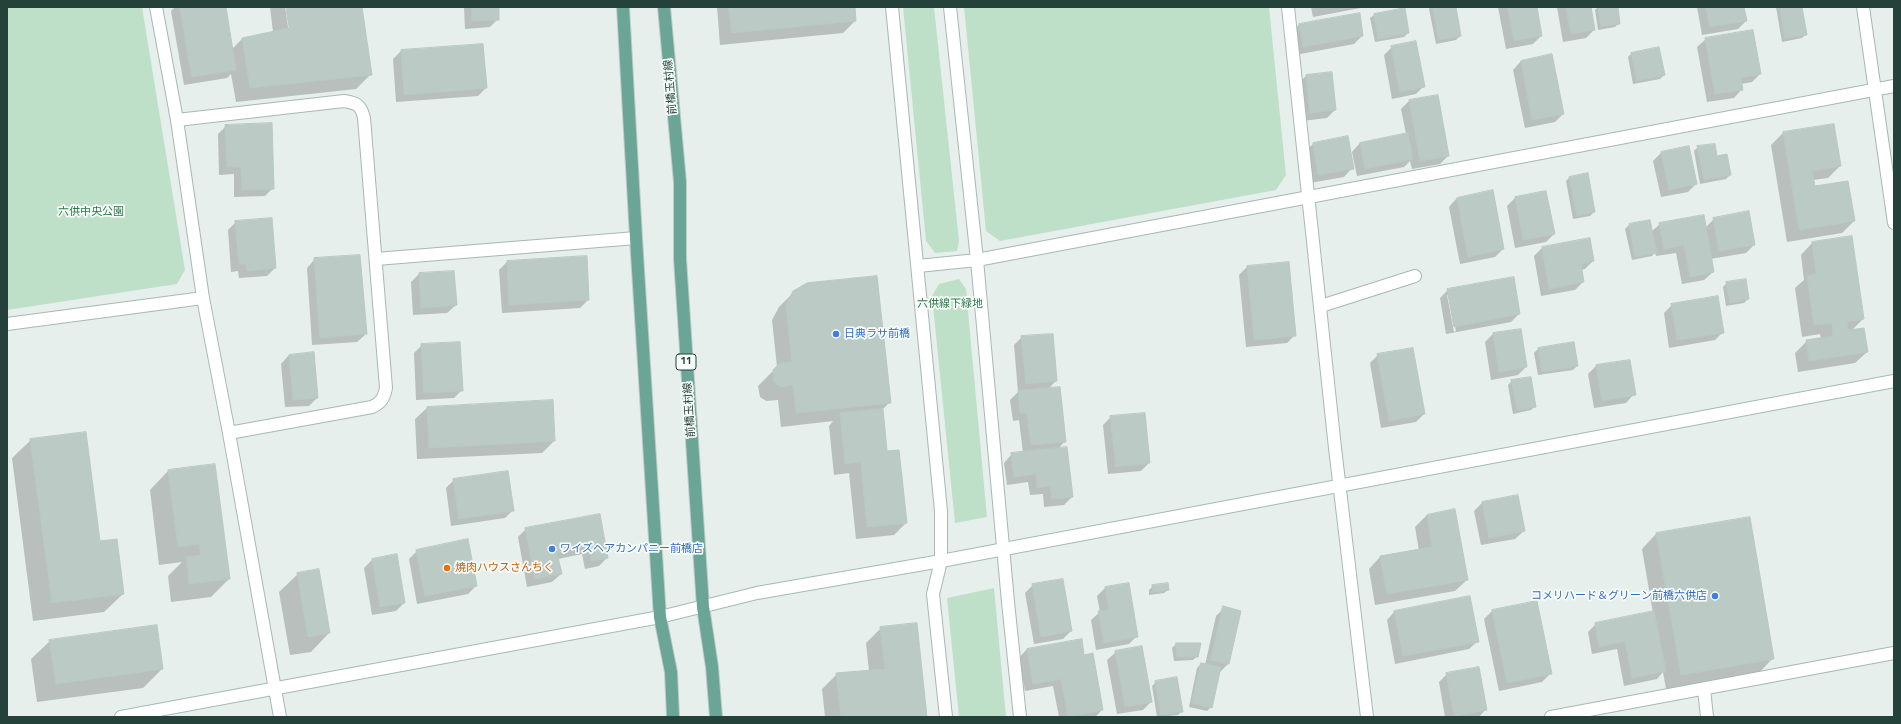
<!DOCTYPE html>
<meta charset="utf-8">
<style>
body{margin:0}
#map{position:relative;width:1901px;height:724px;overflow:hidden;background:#e6efeb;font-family:"Titillium Web",sans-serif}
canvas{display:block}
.frame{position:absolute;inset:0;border:8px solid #24423a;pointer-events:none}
</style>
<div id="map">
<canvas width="1901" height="724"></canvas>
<div class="frame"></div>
</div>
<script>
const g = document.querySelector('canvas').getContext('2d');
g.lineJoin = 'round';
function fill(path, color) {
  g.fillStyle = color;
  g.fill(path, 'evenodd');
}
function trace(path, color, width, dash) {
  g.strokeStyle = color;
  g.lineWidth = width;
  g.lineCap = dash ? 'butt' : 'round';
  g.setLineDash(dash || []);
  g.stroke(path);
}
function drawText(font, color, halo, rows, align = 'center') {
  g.font = font + ' "Titillium Web","Noto Sans JP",sans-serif';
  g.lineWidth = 3.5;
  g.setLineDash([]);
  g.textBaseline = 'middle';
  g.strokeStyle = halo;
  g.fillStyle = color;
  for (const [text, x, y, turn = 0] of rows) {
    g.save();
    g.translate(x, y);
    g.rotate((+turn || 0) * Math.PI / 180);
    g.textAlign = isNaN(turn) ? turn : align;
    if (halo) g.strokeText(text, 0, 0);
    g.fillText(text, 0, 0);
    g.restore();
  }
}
const green = new Path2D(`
 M7,7H142L185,270L177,284L7,310Z
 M903,7H934L959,241L957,251L935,253L926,241Z
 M964,7H1269L1286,175L1276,190L1000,241L986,231Z
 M959,279L966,289L987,517L955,523L932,296L939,284Z
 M994,588L1006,717H959L947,598Z`);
const shadow = new Path2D(`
 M175,7H225L232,49L242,39L273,32L270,7H285L289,33L291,32L287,7H361L371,74L356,89L236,102L231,74L227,78L184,85L171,11Z
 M464,7H498V19L490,27L465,29Z
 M717,7H854L855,21L843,33L720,45Z
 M1311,7H1366L1313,17Z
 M1431,7H1455L1460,36L1456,40L1436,44L1429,9Z
 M1498,7H1536L1541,36L1533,44L1506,49Z
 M1557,7H1590L1594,30L1586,38L1563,42Z
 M1598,7H1617L1619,23L1615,27L1598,30L1595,10Z
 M1697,7H1743L1746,21L1738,29L1702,35Z
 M1776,7H1801L1806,34L1802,38L1782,42Z
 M1374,15L1408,33L1404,37L1375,42L1370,18Z
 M1299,25L1362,36L1354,44L1295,55L1291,33Z
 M1706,39L1760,74L1752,82L1741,84L1742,89L1734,98L1707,102L1697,47Z
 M1392,47L1424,86L1416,94L1392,99L1384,55Z
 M401,51L486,88L478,96L396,102L393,59Z
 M1632,53L1664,75L1660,79L1633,84L1628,57Z
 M1552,55L1563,114L1555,122L1525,128L1513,70L1521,61Z
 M1306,76L1335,110L1327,118L1302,121L1298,84Z
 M1437,96L1448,156L1440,164L1412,169L1410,161L1404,167L1357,176L1352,152L1360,143L1406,134L1401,109L1409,101Z
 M1833,125L1840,166L1828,178L1813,180L1814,187L1854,221L1842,233L1787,242L1771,145L1783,133Z
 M226,126L273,188L265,196L234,197V174L219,175L218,134Z
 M1313,144L1352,168L1344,177L1310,183L1305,152Z
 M1698,147L1716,157L1730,175L1726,179L1700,184L1694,151Z
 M1661,153L1696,184L1688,192L1661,197L1653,161Z
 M1570,177L1594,212L1590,216L1573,219L1566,181Z
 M1492,192L1503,249L1495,257L1460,264L1449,207L1457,198Z
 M1546,192L1554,234L1546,242L1515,248L1507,206L1515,198Z
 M1714,219L1754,245L1746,253L1710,259L1713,272L1704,280L1682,284L1676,253L1656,256L1655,252L1652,256L1632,260L1625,229L1629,225L1651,232L1660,224L1705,228Z
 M236,222L275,268L267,276L239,278L238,271L231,272L228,230Z
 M1812,243L1863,319L1851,331L1867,352L1855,363L1798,372L1795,353L1807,341L1821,339L1820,334L1802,337L1795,288L1804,280L1801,255Z
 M1542,248L1593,261L1585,269L1581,270L1583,282L1575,290L1541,296L1534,256Z
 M586,257L588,300L580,308L502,313L499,270L507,262Z
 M315,259L366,334L357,342L312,345L307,268Z
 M1247,267L1295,335L1287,343L1246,347L1239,275Z
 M419,274L456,305L447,313L413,315L411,282Z
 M1727,283L1748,299L1744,303L1726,306L1723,287Z
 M1448,290L1519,314L1511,322L1446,334L1440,298ZM1447,295H1449L1456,331L1454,332Z
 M794,292L890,402L882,410L886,452L906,523L894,535L856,539L849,473L834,475L829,426L833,421L781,427L778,400L766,401L760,397L758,386L777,367L772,320L779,307Z
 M1672,305L1723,332L1715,340L1669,348L1664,313Z
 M1493,334L1526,367L1518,375L1491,380L1485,342Z
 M1022,337L1056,381L1048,389L1065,441L1058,449L1072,497L1064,505L1044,507L1043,494L1030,495L1028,482L1007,485L1004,463L1012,454L1023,453L1019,420L1013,421L1010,400L1018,392L1014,345Z
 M1573,343L1577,366L1573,370L1538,375L1534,353L1538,349Z
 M422,345L462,390L454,398L416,400L414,353Z
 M289,355L317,398L309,406L285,407L281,364Z
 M1378,355L1424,414L1416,422L1381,428L1370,363Z
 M1596,366L1634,394L1626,403L1594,408L1588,374Z
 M1512,381L1535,406L1531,410L1513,414L1508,385Z
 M427,408L554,441L542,453L417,459L415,419Z
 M1111,417L1149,463L1141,471L1108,474L1103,425Z
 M31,440L99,542L123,594L104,612L33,621L12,458Z
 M168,471L229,579L211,597L171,602L168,576L182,562L159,565L150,490Z
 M454,480L513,510L505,518L451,526L446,488Z
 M1517,496L1524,531L1515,539L1481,545L1474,511L1482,503Z
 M1455,511L1467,580L1455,591L1375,605L1369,569L1380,557L1419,551L1415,527L1427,515Z
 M599,516L607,558L599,566L585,569L582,554L558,559L561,574L552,582L527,587L518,537L526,529Z
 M1656,534L1773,658L1759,673L1666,689L1663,672L1657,679L1624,686L1617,649L1592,654L1588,632L1596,624L1653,613L1642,549Z
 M417,551L476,586L468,594L417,604L409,559Z
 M372,560L404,603L396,611L372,615L364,568Z
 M298,574L329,633L311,652L290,655L279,592Z
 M1033,585L1071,631L1063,639L1034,644L1025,593Z
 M1153,586L1168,590L1164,593L1149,595V590Z
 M1105,588L1137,636L1129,644L1096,650L1091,620L1100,612L1097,596Z
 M1224,608L1240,611L1228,664L1220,672L1211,707L1207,711L1189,707L1197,668L1201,664L1205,665L1216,616Z
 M1395,611L1478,641L1469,649L1395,664L1387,620Z
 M1492,611L1550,674L1542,682L1499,691L1484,619Z
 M881,628L926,717H825L822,689L837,674L869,671L866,643Z
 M1081,640L1084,656L1102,710L1095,717H1059L1053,686L1025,691L1019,658L1027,649Z
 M50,641L162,669L143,688L37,702L31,659Z
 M1176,644L1197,656L1193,660L1174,661L1172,648Z
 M1116,652L1151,702L1143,710L1117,714L1107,660Z
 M1447,674L1485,710L1479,717H1445L1439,682Z
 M1156,682L1182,711L1178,715L1157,717L1152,686Z`);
const building = new Path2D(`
 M180,7H226L236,70L192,77Z
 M286,7H362L372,75L250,88L242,38L289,28Z
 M472,7H499V20L472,21Z
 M729,7H855L856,21L732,33Z
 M1433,7H1456L1461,36L1439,40Z
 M1508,7H1537L1542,36L1514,41Z
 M1566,7H1591L1595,30L1571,34Z
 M1598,7H1618L1620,24L1601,26Z
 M1706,7H1744L1747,21L1710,27Z
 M1780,7H1802L1807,35L1785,38Z
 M1405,8L1409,33L1378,39L1374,14Z
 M1360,13L1363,36L1303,47L1299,24Z
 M1753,30L1761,74L1741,78L1743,90L1715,94L1705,38Z
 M1416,41L1425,87L1400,92L1391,46Z
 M483,44L487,88L404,95L401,50Z
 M1659,47L1665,75L1637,81L1631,53Z
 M1552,54L1564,114L1532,120L1521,61Z
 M1332,72L1336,110L1310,113L1306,75Z
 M1438,95L1449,156L1420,161L1409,100Z
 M272,123L274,189L242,190L241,167H227L225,125Z
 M1834,124L1841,166L1812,171L1815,186L1848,181L1855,221L1799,230L1783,132Z
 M1408,133L1413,159L1365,169L1360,143Z
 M1348,136L1354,169L1318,175L1313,143Z
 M1715,144L1717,156L1727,154L1731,175L1704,180L1697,146Z
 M1689,146L1697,184L1669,190L1661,152Z
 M1588,173L1595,212L1577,216L1569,177Z
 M1493,190L1504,249L1468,257L1457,198Z
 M1546,191L1555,234L1523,240L1515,197Z
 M1749,211L1755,245L1719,251L1713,218Z
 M1704,215L1714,272L1690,277L1684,245L1664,249L1659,223Z
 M272,218L276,268L247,271L246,264H239L235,221Z
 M1650,220L1657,253L1635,257L1629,224Z
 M1852,236L1864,319L1847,322L1848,330L1864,328L1868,352L1809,361L1806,340L1833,336L1832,323L1814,325L1807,276L1816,274L1812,242Z
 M1590,238L1594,261L1581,264L1584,282L1549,289L1542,247Z
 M360,255L367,334L320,338L314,258Z
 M587,256L589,300L509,305L507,261Z
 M1289,262L1296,336L1254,340L1247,266Z
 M454,271L457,305L421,308L419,273Z
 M877,276L891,403L796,413L793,385L781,387L774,382L773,370L780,363L792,362L786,305L793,291L807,283Z
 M1514,277L1520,314L1454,327L1447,289Z
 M1746,279L1749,299L1730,303L1726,282Z
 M1718,296L1724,333L1677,340L1671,304Z
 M1521,329L1527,367L1499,372L1493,333Z
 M1053,334L1057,381L1026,384L1021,336Z
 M460,342L463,391L424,393L421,344Z
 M1574,342L1578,366L1542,372L1538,348Z
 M1413,348L1425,414L1389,421L1377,354Z
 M314,352L318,398L293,400L289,355Z
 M1630,360L1636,395L1602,401L1596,365Z
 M1531,377L1536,407L1517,410L1511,380Z
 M1060,387L1066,442L1031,445L1027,413H1020L1018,391Z
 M553,400L555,441L429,448L427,407Z
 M883,409L887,451L899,450L907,523L867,527L861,462L845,464L840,413Z
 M1145,413L1150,463L1116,467L1110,416Z
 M86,432L100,541L117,539L124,594L52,603L30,439Z
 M1067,447L1073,497L1052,499L1050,486L1037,488L1036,474L1014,477L1011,453Z
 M215,464L230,579L189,584L186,557L201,555L199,544L178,547L168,470Z
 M508,471L514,511L459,519L453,479Z
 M1518,495L1525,531L1489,538L1482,502Z
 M1455,509L1468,580L1387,594L1380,556L1432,547L1427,515Z
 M600,514L608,558L592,561L590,546L557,553L562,574L535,579L525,528Z
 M1750,517L1774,659L1681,675L1656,533Z
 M468,539L477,586L425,596L416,550Z
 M397,554L405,603L380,607L372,559Z
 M319,569L330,633L308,637L297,573Z
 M1063,579L1072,631L1041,637L1032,584Z
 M1129,583L1138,637L1104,643L1098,611L1109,610L1105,587Z
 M1168,583L1169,590L1153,592L1152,585Z
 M1470,596L1479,642L1403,656L1394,611Z
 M1537,601L1552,674L1507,683L1492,610Z
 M1223,606L1241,611L1229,664L1211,660Z
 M1654,611L1666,671L1632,678L1625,641L1599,647L1595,623Z
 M917,623L927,717H841L836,673L885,669L880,627Z
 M157,625L163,669L56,684L49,640Z
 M1082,639L1084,655L1093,653L1103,710L1068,717L1061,679L1033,684L1027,649Z
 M1176,643H1201L1198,657H1177Z
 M1142,646L1152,702L1125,707L1115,651Z
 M1201,663L1221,667L1212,708L1192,703Z
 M1479,667L1487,710L1454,716L1446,673Z
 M1177,677L1183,712L1161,715L1155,681Z`);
const street = new Path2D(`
 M156,7L177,120L203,298L229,433L280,717
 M892,7L941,511V561L933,594L946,717
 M950,7L977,260L1008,602L1020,717
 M1288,7L1335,448L1367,717
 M1863,7L1894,223
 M177,120L344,101C357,103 361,105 364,118L386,388C384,398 381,403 372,407L229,433
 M376,259L636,238
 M918,266L977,260L1894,86
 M1321,306L1415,276
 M7,324L203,298
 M1704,689L1707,717
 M1551,717L1894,653`);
const secondary = new Path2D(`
 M121,717L660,617L757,593L941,561L1894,381`);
const primary = new Path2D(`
 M623,7L636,238L660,617L671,672L673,717
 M664,7L680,182V259L703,607L712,667L716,717`);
const markers = [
 [836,334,4,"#3f7fe0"],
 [552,549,4,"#3f7fe0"],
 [447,568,4,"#e8710a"],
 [1715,596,4,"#3f7fe0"]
];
const shields = [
 [686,362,20]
];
const shieldNames = [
 ["11",686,362]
];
const streetNames = [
 ["前橋玉村線",671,87,-95],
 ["前橋玉村線",690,410,-94]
];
const parkNames = [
 ["六供中央公園",91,212],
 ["六供線下緑地",950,304]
];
const shopNames = [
 ["日典ラサ前橋",844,334],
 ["ワイズヘアカンパニー前橋店",560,549],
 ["コメリハード＆グリーン前橋六供店",1707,596,"right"]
];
const foodNames = [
 ["焼肉ハウスさんちく",455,568]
];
fill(green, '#bfe0c8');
fill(shadow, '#0003');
fill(building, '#bbcac4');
trace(building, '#b8c9c2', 1);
trace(street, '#a8b8b2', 14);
trace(secondary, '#a4bbb3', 14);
trace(primary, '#c2cac8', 14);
trace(street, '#fff', 12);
trace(secondary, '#fff', 12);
trace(primary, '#6aa596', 12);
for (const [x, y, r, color] of markers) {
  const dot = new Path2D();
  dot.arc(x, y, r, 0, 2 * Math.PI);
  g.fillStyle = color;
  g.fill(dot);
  trace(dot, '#f7fbf9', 1.5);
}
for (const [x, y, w] of shields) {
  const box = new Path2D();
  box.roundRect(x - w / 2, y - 8, w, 16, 3);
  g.fillStyle = '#f7fbf9';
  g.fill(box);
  trace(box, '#24423a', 1);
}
drawText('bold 10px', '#24423a', null, shieldNames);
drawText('11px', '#24423a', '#f7fbf9', streetNames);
drawText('11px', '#2d7a4b', '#f7fbf9', parkNames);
drawText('11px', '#366cbe', '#f7fbf9', shopNames, 'left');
drawText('11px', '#c56008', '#f7fbf9', foodNames, 'left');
</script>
